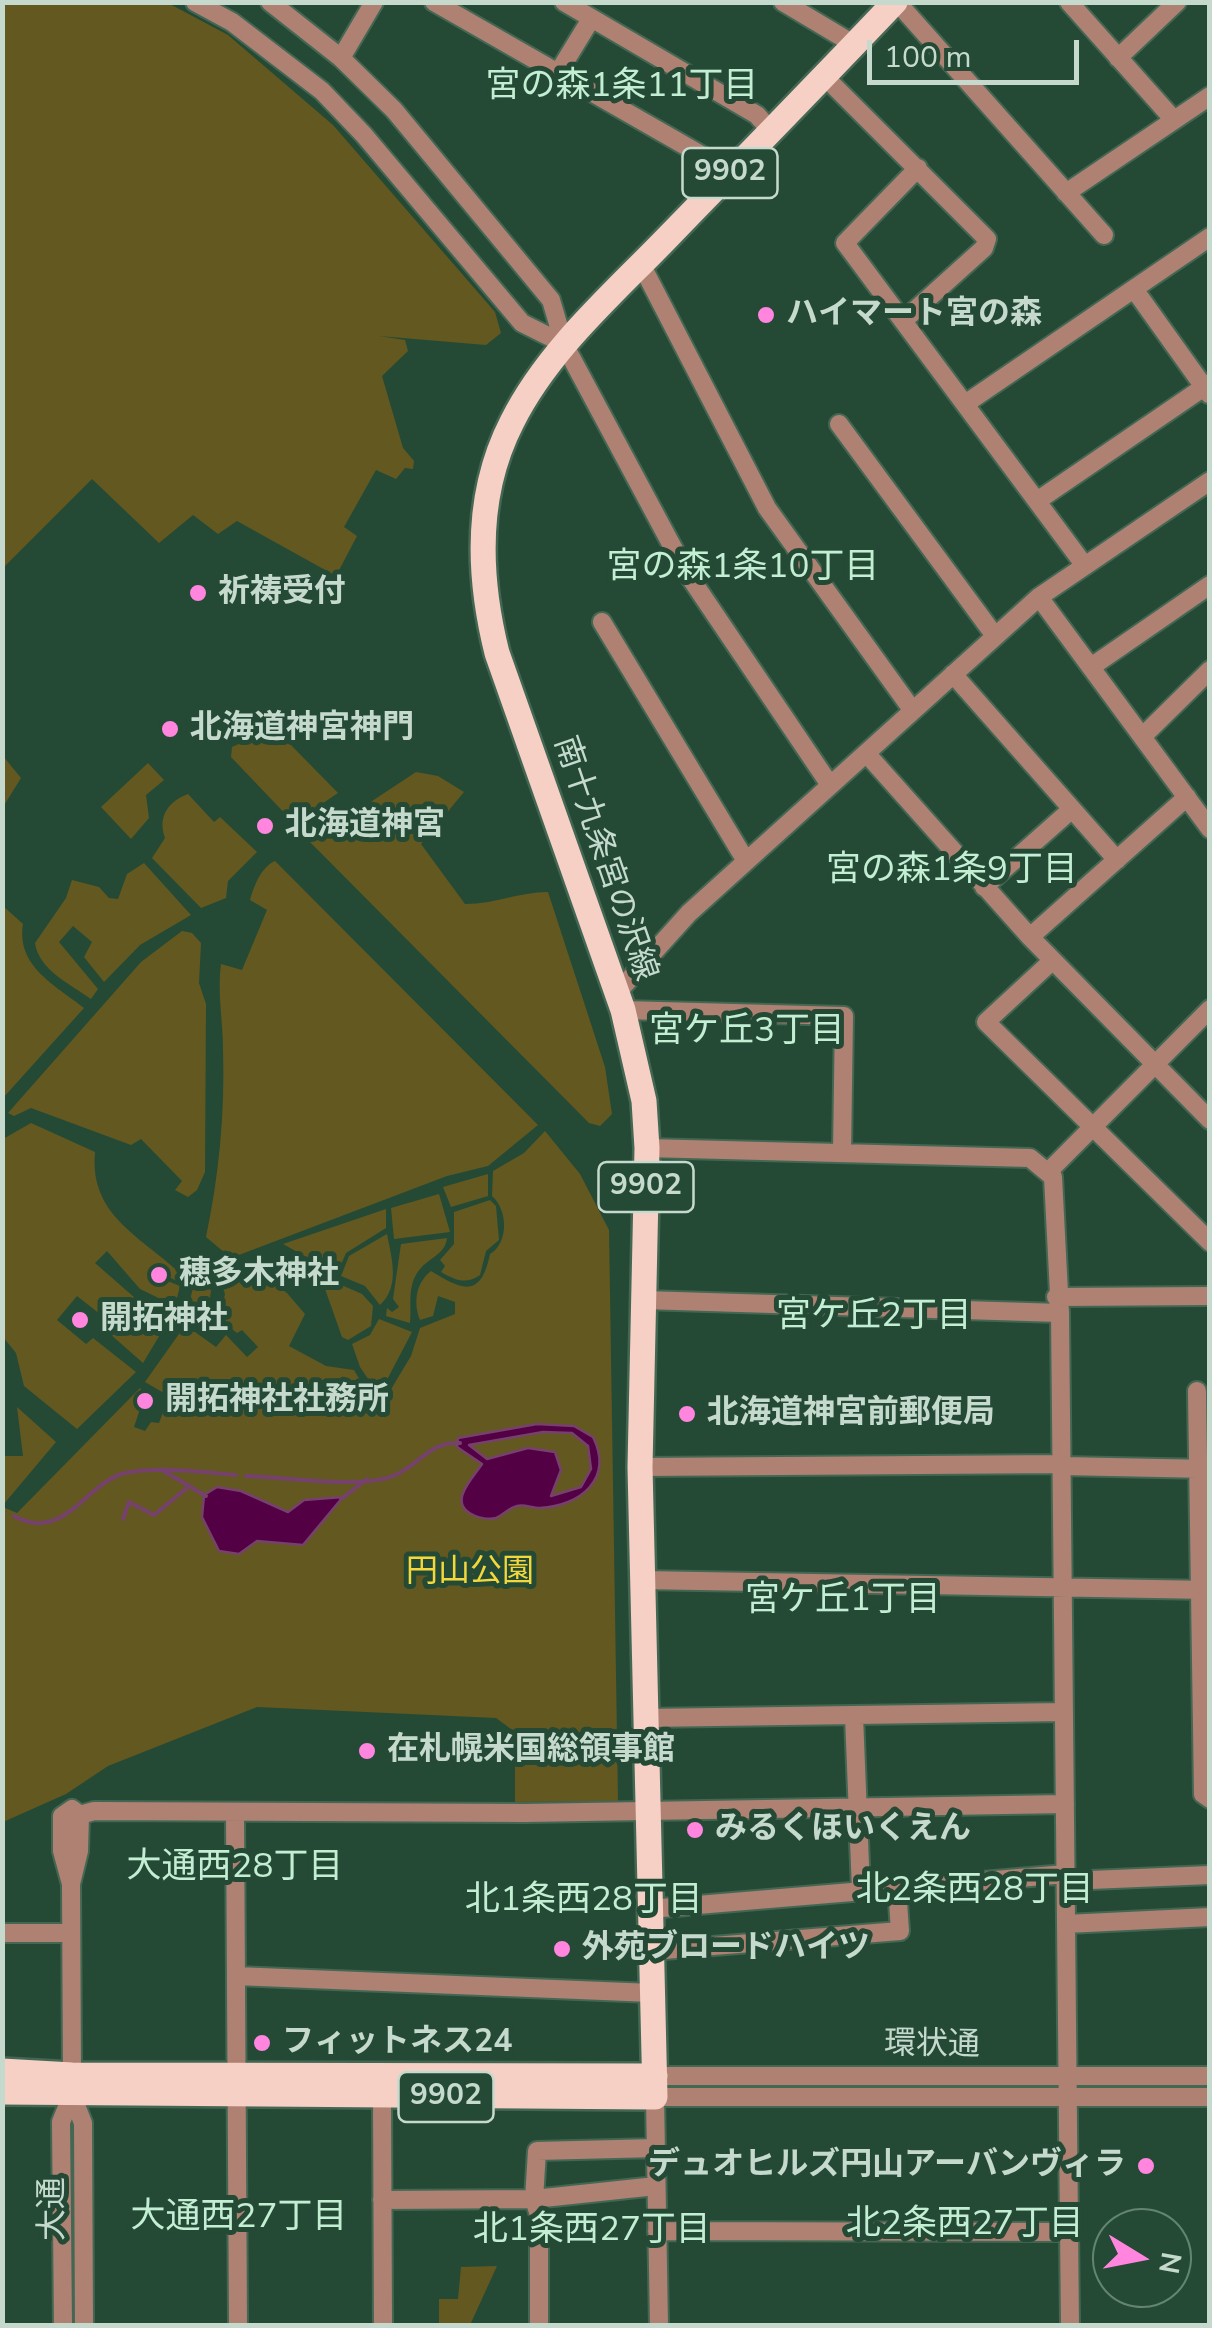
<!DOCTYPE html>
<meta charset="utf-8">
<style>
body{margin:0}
#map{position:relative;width:1212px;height:2328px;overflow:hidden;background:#244a36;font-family:"Nunito Sans",sans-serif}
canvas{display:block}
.frame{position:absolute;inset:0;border:5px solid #c5dacd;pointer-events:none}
.north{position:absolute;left:1092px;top:2208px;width:100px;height:100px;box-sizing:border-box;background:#244a36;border:2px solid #648472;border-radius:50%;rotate:100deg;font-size:28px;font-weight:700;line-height:40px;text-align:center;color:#c5dacd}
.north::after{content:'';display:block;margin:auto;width:35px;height:45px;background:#ff85de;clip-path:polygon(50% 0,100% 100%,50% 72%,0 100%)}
.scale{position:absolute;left:867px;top:40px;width:212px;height:45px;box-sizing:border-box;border:5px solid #c5dacd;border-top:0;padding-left:12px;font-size:30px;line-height:35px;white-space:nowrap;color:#c5dacd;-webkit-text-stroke:8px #244a36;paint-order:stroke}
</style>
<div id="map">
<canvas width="1212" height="2328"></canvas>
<div class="frame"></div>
<div class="north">N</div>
<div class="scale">100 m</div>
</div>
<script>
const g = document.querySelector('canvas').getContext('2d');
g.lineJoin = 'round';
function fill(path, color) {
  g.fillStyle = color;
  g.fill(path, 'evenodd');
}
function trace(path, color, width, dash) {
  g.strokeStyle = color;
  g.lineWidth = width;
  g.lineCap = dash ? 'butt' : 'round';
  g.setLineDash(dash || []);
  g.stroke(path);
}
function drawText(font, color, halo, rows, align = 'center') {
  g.font = font + ' "Nunito Sans","Noto Sans JP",sans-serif';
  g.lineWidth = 10;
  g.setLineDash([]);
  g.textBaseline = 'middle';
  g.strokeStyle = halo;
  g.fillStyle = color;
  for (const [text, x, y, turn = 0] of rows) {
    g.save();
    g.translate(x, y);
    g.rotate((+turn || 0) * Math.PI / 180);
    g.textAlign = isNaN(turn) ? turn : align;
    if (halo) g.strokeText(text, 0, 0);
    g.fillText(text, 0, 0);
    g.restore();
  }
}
const green = new Path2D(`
 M2,3H168L228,35L333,125L495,312L501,333L486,345L379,336L405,340L408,351L382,376L403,448L414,461L413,469L405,468L396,479L376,470L344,527L357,536L336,576L237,521L218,534L193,515L159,543L92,479L3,568Z
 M259,735L288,742L338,793L294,823L231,757L232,747Z
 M3,756L21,778L3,807Z
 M148,763L164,780L146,795L149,818L131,839L101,807Z
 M416,772L438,776L464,792L421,844L465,904C495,904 519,892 548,892L605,1067L612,1114L600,1126L589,1123L310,842Z
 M188,794L214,822L220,817L257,852L228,881L226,898L201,908L152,858L165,838C157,816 169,801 188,794Z
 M275,861L538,1125L488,1166L447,1176L231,1258L206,1237C219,1175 225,1114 223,1050C223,1021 217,993 221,964L242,970L267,910L250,900C254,886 261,867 275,861Z
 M144,863L191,915L140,945L104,982L84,957L92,942L73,926L59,942L98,989L91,999C70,984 39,970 35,943L66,898L72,880L99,887L109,898L118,899L127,874Z
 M3,906L23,924C16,966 55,985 84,1008L3,1098Z
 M182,931L192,933L201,943L199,983L206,1004L205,1172L197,1190L188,1197L175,1190L182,1181L141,1139L131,1145L31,1108L14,1116L8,1113L141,962Z
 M31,1123L95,1152C89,1217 143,1237 183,1276L179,1282L157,1271L155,1276L180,1286L175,1306L140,1289L107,1251L95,1263L135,1298L173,1313L143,1363L101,1326L105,1318L77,1296L57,1320L86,1344L93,1338L136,1372L77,1429L24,1386L16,1353L3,1337V1139Z
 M545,1131L580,1174L609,1230L618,1801L515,1802V1732L496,1718L257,1707L108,1766L66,1794L3,1822V1507L17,1513L140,1388L145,1394L134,1427L145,1431L151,1422L159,1423L169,1396L145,1382L181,1331L195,1332L216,1347L226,1335L247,1357L258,1347L242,1330L237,1333L219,1319L225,1294L219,1277L250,1268L287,1293L305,1314L289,1346L326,1366L354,1370L375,1406L382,1404L411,1356L420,1328L455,1314V1302L438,1296L433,1316L420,1320C413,1302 416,1283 431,1271C463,1291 481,1298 490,1254C509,1243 508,1210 492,1196L493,1171L524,1153Z
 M488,1174V1196L451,1207L443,1187Z
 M439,1194L450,1232L394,1239L391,1208Z
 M490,1200L496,1206L499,1240L486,1251L480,1275C466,1285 455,1280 441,1272L445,1266L440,1260L454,1244V1212Z
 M386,1209V1228L346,1253L337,1274L283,1244Z
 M387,1234C391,1256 401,1286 380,1305L365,1286L341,1276L349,1256Z
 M447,1238C445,1254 432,1256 421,1268C406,1284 412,1305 410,1323L386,1316L387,1308L392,1312L399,1307L393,1299L401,1244Z
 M330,1280L362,1294L373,1306L371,1326L348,1340L342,1337L325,1289Z
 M206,1281L211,1291L208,1309L199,1316L187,1312L193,1288Z
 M379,1319L412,1332L379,1395L360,1367L352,1344L370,1335Z
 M17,1407L56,1442L3,1505V1456H23Z
 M497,2266L470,2325H439V2299H458L461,2267Z`);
const water = new Path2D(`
 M537,1424L574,1426L593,1437C614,1479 580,1506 540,1508C532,1508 524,1504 517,1506C509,1508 503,1515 496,1518C489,1520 479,1518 473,1515C447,1503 472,1479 482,1464L457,1447L458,1438ZM543,1432L572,1433L588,1446L591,1469L581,1487L551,1496L561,1470L555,1452L528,1448L487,1459L469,1445Z
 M217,1487L241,1491L288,1512L304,1500L343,1497L303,1545L257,1541L239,1554L219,1551L202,1517L204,1495Z`);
const stream = new Path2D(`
 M162,1470L206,1496
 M246,1476C285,1477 358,1489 393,1476C419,1466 429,1441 460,1443
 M341,1499L367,1479
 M14,1516C64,1544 86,1482 125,1473C161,1466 199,1472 236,1475
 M123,1519L129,1502L154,1515L187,1488`);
const minor = new Path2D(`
 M195,2L232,22L322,91L364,135L522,323L564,344
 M270,2L341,58L394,110L551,300L564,344L685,570L830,785
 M434,2L731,172
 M564,2L757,115L771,131
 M783,2L855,45
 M897,2L1104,235
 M1069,2L1174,120
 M341,58L374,2
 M1118,58L1177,2
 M558,73L591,19
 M824,76L987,239L984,248L903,321L1085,566
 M1066,193L1210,96
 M641,264L767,508L913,711
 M1134,289L1209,394
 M903,321L845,243L918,168
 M965,404L1210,237
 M839,424L995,636
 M1037,501L1210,383
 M1039,597L1210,829
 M602,622L746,861
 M1091,667L1210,585
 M953,674L1117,860
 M1142,737L1210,670
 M866,753L1030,937L1210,1120
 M984,887L1072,809
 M1030,937L1187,797
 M1052,961L986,1022L1210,1242
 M617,993L689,913L1039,597L1210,481
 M623,1010L844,1016L842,1153
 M647,1148L1030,1158L1053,1177L1060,1313L1070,2326
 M1050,1170L1210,1009
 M1056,1297L1210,1296
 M644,1300L1060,1313
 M1197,1391L1203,1794L1210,1799
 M1062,1466L1209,1469
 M640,1467L1062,1464
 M642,1580L1210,1590
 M854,1716L861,1890
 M645,1718L1064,1712
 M235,1813L238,2326
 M80,1815L94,1811L525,1813L1065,1804
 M1066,1881L1210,1875
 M71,1884L62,1851V1816L72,1809L80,1815L79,1851L71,1884L72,2075V2095L83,2123L84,2326
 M650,1909L1066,1874
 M1066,1924L1210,1917
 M2,1933H71
 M651,1951L900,1931L897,1887
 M236,1976L652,1993
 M655,2076H1210
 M382,2096L383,2326
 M382,2200L534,2199L537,2151L656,2148
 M657,2231L1069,2232
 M63,2326L61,2122L72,2095
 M539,2326V2215L534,2199L656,2186
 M659,2326L655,2097H1210`);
const major = new Path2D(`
 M2,2071L72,2075L655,2076
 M2,2092L655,2097L640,1467L647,1148L644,1101L623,1010L497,653C478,577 475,494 512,422C548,350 612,295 668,237C744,159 820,81 895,2`);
const markers = [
 [766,315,10,"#ff85de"],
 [198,593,10,"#ff85de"],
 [170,729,10,"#ff85de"],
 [265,826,10,"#ff85de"],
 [159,1275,10,"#ff85de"],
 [80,1320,10,"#ff85de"],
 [145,1401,10,"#ff85de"],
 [687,1414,10,"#ff85de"],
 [367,1751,10,"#ff85de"],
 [695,1830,10,"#ff85de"],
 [562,1949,10,"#ff85de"],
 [262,2043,10,"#ff85de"],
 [1146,2166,10,"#ff85de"]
];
const shields = [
 [730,173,95],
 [646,1187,95],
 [446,2097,95]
];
const shieldNames = [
 ["9902",730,173],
 ["9902",646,1187],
 ["9902",446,2097]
];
const poiNames = [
 ["ハイマート宮の森",786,315],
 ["祈祷受付",218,593],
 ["北海道神宮神門",190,729],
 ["北海道神宮",285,826],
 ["穂多木神社",179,1275],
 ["開拓神社",100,1320],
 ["開拓神社社務所",165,1401],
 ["北海道神宮前郵便局",707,1414],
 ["在札幌米国総領事館",387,1751],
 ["みるくほいくえん",715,1830],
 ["外苑ブロードハイツ",582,1949],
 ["フィットネス24",282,2043],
 ["デュオヒルズ円山アーバンヴィラ",1126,2166,"right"]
];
const streetNames = [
 ["南十九条宮の沢線",604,859,71],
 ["環状通",932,2046,1],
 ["大通",54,2209,-90]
];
const parkNames = [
 ["円山公園",470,1573]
];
const neighbourhoodNames = [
 ["宮の森1条11丁目",622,88],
 ["宮の森1条10丁目",743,569],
 ["宮の森1条9丁目",952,872],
 ["宮ケ丘3丁目",747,1033],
 ["宮ケ丘2丁目",874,1318],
 ["宮ケ丘1丁目",843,1602],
 ["大通西28丁目",235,1869],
 ["北2条西28丁目",975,1892],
 ["北1条西28丁目",584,1902],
 ["大通西27丁目",239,2219],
 ["北2条西27丁目",965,2226],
 ["北1条西27丁目",592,2232]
];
fill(green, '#635820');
fill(water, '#540044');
trace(water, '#76416d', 2.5);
trace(stream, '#76416d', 4);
trace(minor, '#446754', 22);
trace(major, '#446754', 30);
trace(minor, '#af8173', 18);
trace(major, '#f6d0c4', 25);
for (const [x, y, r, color] of markers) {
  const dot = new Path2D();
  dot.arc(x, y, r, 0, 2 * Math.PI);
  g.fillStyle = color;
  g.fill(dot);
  trace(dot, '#244a36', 4);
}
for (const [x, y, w] of shields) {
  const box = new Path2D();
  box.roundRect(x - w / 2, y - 25, w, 50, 8);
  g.fillStyle = '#244a36';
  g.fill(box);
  trace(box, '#c5dacd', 2.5);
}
drawText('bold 30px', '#c5dacd', null, shieldNames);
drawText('bold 32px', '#c5dacd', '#244a36', poiNames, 'left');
drawText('32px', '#c5dacd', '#244a36', streetNames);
drawText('32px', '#f3d73b', '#244a36', parkNames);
drawText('35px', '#c3eed4', '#244a36', neighbourhoodNames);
</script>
